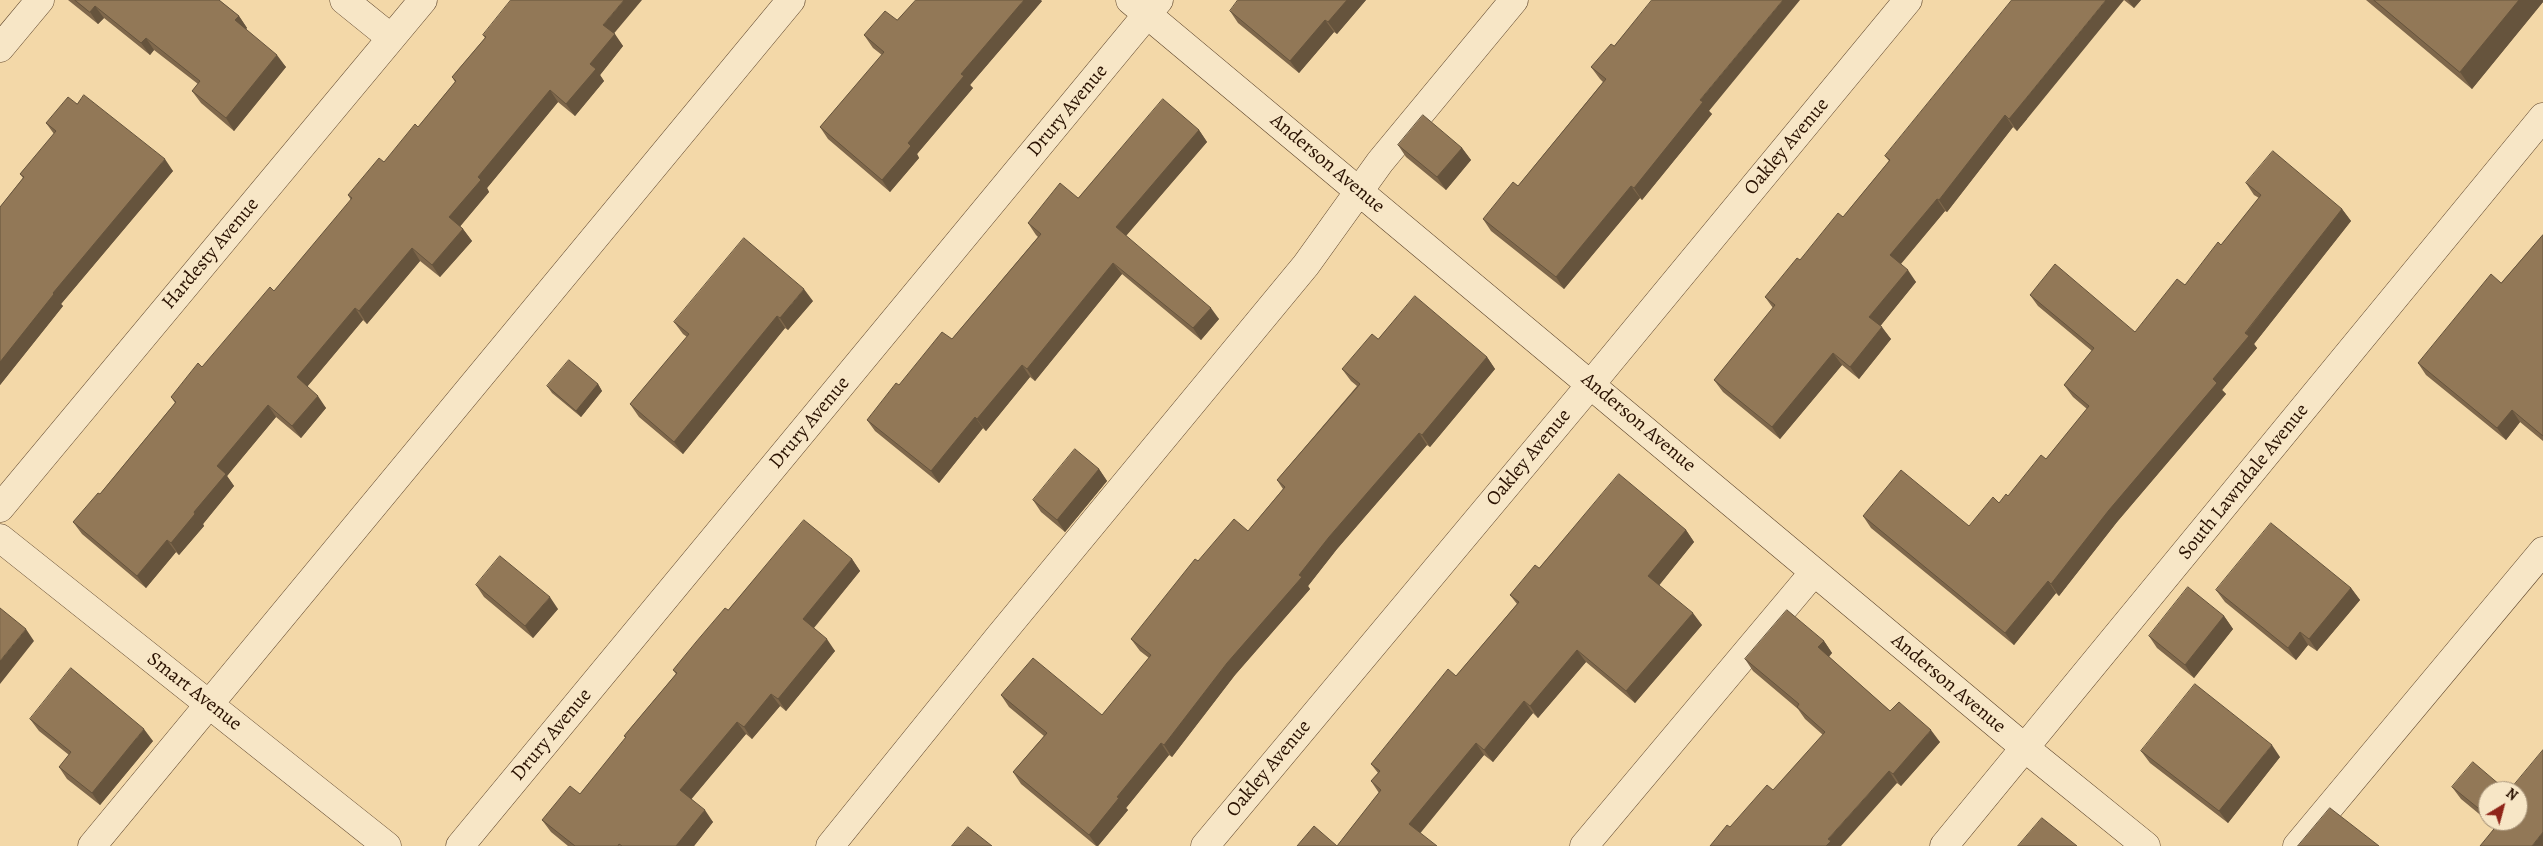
<!DOCTYPE html>
<style>
body{margin:0}
#map{position:relative;width:2543px;height:846px;overflow:hidden;background:#f3d8a8;font-family:Alegreya,serif}
canvas{display:block}
.north{position:absolute;left:2478px;top:781px;width:50px;height:50px;box-sizing:border-box;background:#f7e6c6;border:1px solid #a59177;border-radius:50%;rotate:37deg;font-size:14px;font-weight:700;line-height:20px;text-align:center;color:#291100}
.north::after{content:'';display:block;margin:auto;width:18px;height:22px;background:#8f2418;clip-path:polygon(50% 0,100% 100%,50% 72%,0 100%)}
</style>
<div id="map">
<canvas width="2543" height="846"></canvas>
<div class="north">N</div>
</div>
<script>
const g = document.querySelector('canvas').getContext('2d');
g.lineJoin = 'round';
function trace(path, color, width, dash) {
  g.strokeStyle = color;
  g.lineWidth = width;
  g.lineCap = dash ? 'butt' : 'round';
  g.setLineDash(dash || []);
  g.stroke(path);
}
function fill(path, color) {
  g.fillStyle = color;
  g.fill(path, 'evenodd');
}
function drawText(font, color, halo, rows, align = 'center') {
  g.font = font + ' Alegreya,serif';
  g.lineWidth = 5;
  g.setLineDash([]);
  g.textBaseline = 'middle';
  g.strokeStyle = halo;
  g.fillStyle = color;
  for (const [text, x, y, turn = 0] of rows) {
    g.save();
    g.translate(x, y);
    g.rotate((+turn || 0) * Math.PI / 180);
    g.textAlign = isNaN(turn) ? turn : align;
    if (halo) g.strokeText(text, 0, 0);
    g.fillText(text, 0, 0);
    g.restore();
  }
}
const minor = new Path2D(`
 M344,0L391,38
 M1130,0L2025,748L2146,846
 M0,48L40,0
 M0,508L423,0
 M0,538L387,846
 M92,846L791,0
 M460,846L1159,0
 M830,846L998,638L1306,265L1380,162L1514,0
 M1205,846L1591,384L1908,0
 M1584,846L1814,572
 M1944,846L2543,117
 M2297,846L2543,551`);
const wall = new Path2D(`
 M68,0H219L239,16L247,28L246,29L286,67L234,131L201,103L192,91L198,84L154,50L150,55L104,18L98,24Z
 M1366,0L1337,34L1334,32L1299,73L1238,23L1230,11Z
 M2012,0L2027,119L2017,131L2013,127L1947,212L1945,211L1901,264L1916,282L1880,326L1891,339L1859,379L1842,365L1780,439L1723,392L1714,380L1773,308L1765,297L1800,260L1843,217L1889,161L1885,156Z
 M2124,0H2141L2134,8Z
 M2366,0H2543V2L2472,89Z
 M1042,1L970,85L973,88L917,154L919,158L890,192L828,139L820,127L882,55L873,48L864,35L897,20Z
 M614,34L623,46L600,75L604,81L575,116L558,102L487,188L489,192L460,226L463,229L472,241L440,277L420,261L367,324L363,320L307,387L326,408L301,438L276,417L227,476L234,486L203,524L204,526L179,555L176,552L146,588L82,534L73,522L100,494L175,403L171,397L202,367L274,291L351,200L348,195L384,162L418,127L455,82L452,77L485,38L483,35Z
 M1614,46L1709,111L1712,114L1642,200L1640,198L1564,289L1491,231L1483,219L1518,186L1603,82L1600,79L1591,67Z
 M77,104L173,171L61,304L63,306L0,385V207L23,178L20,174L54,134L46,123Z
 M1199,130L1207,142L1126,236L1219,319L1201,340L1122,274L1035,381L1030,377L986,431L983,428L939,483L875,431L867,420L899,385L952,339L1038,237L1036,235L1028,223L1078,198Z
 M1398,145L1462,148L1471,160L1446,190L1406,157Z
 M2246,183L2342,209L2351,221L2254,344L2257,348L2222,390L2226,394L2117,522L2059,596L2056,593L2014,645L1871,528L1863,516L1969,526L2008,496L2046,459L2087,409L2073,397L2064,385L2092,351L2038,306L2030,295L2135,332L2185,285L2221,245L2259,198L2254,195Z
 M2543,235V441L2520,422L2506,440L2426,375L2418,363L2501,283Z
 M813,301L788,330L785,328L683,454L639,417L630,404L687,337L683,334L674,322Z
 M1378,339L1487,357L1495,369L1430,447L1427,445L1337,549L1308,586L1310,589L1235,675L1172,757L1169,755L1126,808L1128,810L1098,846H1096L1021,784L1013,772L1044,736L1009,707L1001,695L1102,715L1149,658L1140,651L1131,639L1248,531L1283,489L1277,480L1357,386L1351,381L1342,369Z
 M598,384L602,391L581,417L552,393L547,386Z
 M1099,469L1107,481L1065,532L1041,512L1033,500Z
 M1686,530L1694,542L1659,585L1702,625L1635,703L1586,662L1538,718L1533,713L1493,762L1484,755L1420,832L1337,846L1379,793L1371,781L1378,773L1371,764L1456,676L1517,604L1510,595L1539,568Z
 M852,559L860,571L814,628L835,651L786,711L780,706L752,739L746,734L691,799L713,822L694,846H568L551,832L542,820L580,794L626,738L624,736L676,674L673,670L728,610Z
 M476,585L558,609L533,638L484,597Z
 M2351,588L2360,600L2317,651L2308,645L2296,660L2225,602L2216,590Z
 M2224,616L2233,629L2194,678L2157,648L2149,636Z
 M1824,641L1832,653L1829,657L1890,711L1940,742L1901,786L1897,783L1730,827L1773,790L1823,735L1805,719L1798,709L1753,671L1745,659Z
 M30,719L153,741L100,805L67,779L59,767L69,755L39,731Z
 M2141,751L2280,757L2228,823L2150,763Z
 M2452,787L2488,791V821H2518L2543,846L2495,827L2461,799Z`);
const shadedWall = new Path2D(`
 M624,0H642L611,37L603,25Z
 M1024,0H1041L1042,1L970,85L973,88L917,154L919,158L890,192L882,180L908,143L961,74Z
 M1347,0H1366L1337,34L1328,22Z
 M1783,0H1800L1709,111L1712,114L1642,200L1634,188L1700,100Z
 M2106,0H2124L2027,119L2017,131L2009,119Z
 M2128,0H2141L2134,8Z
 M2519,0H2543V2L2472,89L2460,72Z
 M95,6L104,18L98,24L90,12Z
 M239,16L247,28L243,32L235,20Z
 M1325,20L1334,32L1299,73L1290,61Z
 M615,34L623,46L600,75L604,81L575,116L566,104L590,64Z
 M146,38L154,50L150,55L141,43Z
 M277,55L286,67L234,131L226,118Z
 M550,90L558,102L487,188L489,192L458,229L449,217L478,177Z
 M2005,115L2013,127L1947,212L1939,200Z
 M1199,130L1207,142L1124,238L1116,227Z
 M1462,148L1471,160L1446,190L1437,177Z
 M165,159L173,171L61,304L63,306L0,385V362L53,293Z
 M1631,186L1640,198L1564,289L1556,277Z
 M1937,199L1945,211L1898,267L1890,255Z
 M2342,209L2351,221L2254,344L2257,348L2222,390L2226,394L2117,522L2059,596L2051,584Z
 M463,229L472,241L440,277L432,265Z
 M412,248L420,261L367,324L359,311Z
 M1113,263L1122,274L1035,381L1027,369Z
 M1908,270L1916,282L1878,329L1869,317Z
 M804,289L813,301L788,330L780,318Z
 M355,308L363,320L305,389L297,377Z
 M1211,308L1219,319L1201,340L1193,328Z
 M777,316L785,328L683,454L674,442Z
 M1882,327L1891,339L1859,379L1850,367Z
 M1833,353L1842,365L1780,439L1772,427Z
 M1487,357L1495,369L1430,447L1422,435Z
 M1022,365L1030,377L986,431L977,419Z
 M598,384L602,391L581,417L576,411Z
 M318,396L326,408L301,438L292,426Z
 M268,405L276,417L227,476L234,486L203,524L204,526L179,555L171,543L217,466Z
 M2512,410L2520,422L2506,440L2497,428Z
 M975,417L983,428L939,483L931,471Z
 M1419,433L1427,445L1337,549L1308,586L1310,589L1235,675L1172,757L1164,745L1227,663L1329,537Z
 M1099,469L1107,481L1065,532L1057,520Z
 M1686,530L1694,542L1657,588L1648,576Z
 M167,540L176,552L146,588L137,576Z
 M852,559L860,571L811,631L803,619Z
 M2048,581L2056,593L2014,645L2005,633Z
 M2351,588L2360,600L2317,651L2309,639Z
 M550,597L558,609L533,638L525,626Z
 M1693,613L1702,625L1635,703L1626,691Z
 M2224,616L2233,629L2194,678L2185,665Z
 M26,629L34,641L0,684V661Z
 M2300,632L2308,645L2296,660L2288,648Z
 M827,639L835,651L786,711L778,699Z
 M1824,641L1832,653L1826,659L1818,647Z
 M1577,650L1586,662L1538,718L1530,706Z
 M771,694L780,706L752,739L744,727Z
 M1524,701L1533,713L1493,762L1484,750Z
 M737,722L746,734L689,802L680,790Z
 M144,729L153,741L100,805L92,793Z
 M1931,730L1940,742L1901,786L1893,774Z
 M1161,743L1169,755L1126,808L1128,810L1098,846H1097L1089,835L1117,797Z
 M1476,743L1484,755L1418,836L1409,824Z
 M2272,745L2280,757L2228,823L2219,811Z
 M1889,771L1897,783L1841,846H1826L1828,839Z
 M705,810L713,822L694,846H676Z
 M2543,832V846H2532Z`);
const building = new Path2D(`
 M75,0H219L239,16L235,20L277,55L226,118L192,91L200,81L146,38L141,43L95,6L90,12Z
 M511,0H624L603,25L615,34L590,64L596,69L566,104L550,90L478,177L481,180L449,217L463,229L432,265L412,248L359,311L355,308L297,377L318,396L292,426L268,405L217,466L226,474L194,512L195,514L171,543L167,540L137,576L73,522L98,493L100,494L176,402L171,397L198,363L202,367L270,287L274,291L352,198L348,195L379,158L384,162L415,124L418,127L456,81L452,77L486,37L483,35Z
 M916,0H1024L961,74L964,76L908,143L911,146L882,180L820,127L884,52L864,35L885,11L897,20Z
 M1238,0H1347L1328,22L1325,20L1290,61L1230,11Z
 M1652,0H1783L1700,100L1703,102L1634,188L1631,186L1556,277L1483,219L1513,182L1518,186L1606,79L1591,67L1611,44L1614,46Z
 M2012,0H2106L2019,107L2009,119L2005,115L1939,200L1937,199L1890,255L1908,270L1869,317L1882,327L1850,367L1833,353L1772,427L1714,380L1775,305L1765,297L1797,258L1800,260L1838,213L1843,217L1890,160L1885,156Z
 M2374,0H2519L2460,72Z
 M84,95L165,159L53,293L54,294L0,362V207L24,177L20,174L56,131L46,123L68,97L77,104Z
 M1163,99L1199,130L1116,227L1211,308L1193,328L1113,263L1027,369L1022,365L977,419L975,417L931,471L867,420L896,383L899,385L942,332L952,339L1041,234L1028,223L1060,183L1078,198Z
 M1423,115L1462,148L1437,177L1398,145Z
 M2273,151L2342,209L2245,333L2249,336L2213,379L2217,383L2109,510L2051,584L2048,581L2005,633L1863,516L1901,470L1969,526L1993,497L1999,503L2006,494L2008,496L2041,455L2046,459L2089,406L2064,385L2094,348L2030,295L2055,264L2135,332L2177,279L2185,285L2218,242L2221,245L2261,195L2246,183Z
 M2543,235V436L2512,410L2497,428L2418,363L2491,274L2501,283Z
 M744,238L804,289L780,318L777,316L674,442L630,404L689,334L674,322Z
 M1415,296L1487,357L1422,435L1419,433L1329,537L1299,575L1302,577L1227,663L1164,745L1161,743L1117,797L1119,798L1089,835L1013,772L1047,733L1001,695L1033,658L1102,715L1151,655L1131,639L1195,559L1198,561L1234,519L1248,531L1285,487L1277,480L1360,384L1342,369L1372,334L1378,339Z
 M569,360L598,384L576,411L547,386Z
 M1075,449L1099,469L1057,520L1033,500Z
 M1619,474L1686,530L1648,576L1693,613L1626,691L1577,650L1530,706L1524,701L1484,750L1476,743L1409,824L1437,846H1297L1314,826L1337,846L1381,790L1371,781L1380,771L1371,764L1448,669L1456,676L1519,602L1510,595L1535,565L1539,568Z
 M804,520L852,559L803,619L827,639L778,699L771,694L744,727L737,722L680,790L705,810L676,846H622L619,844L618,846H575L542,820L570,786L580,794L626,737L624,736L677,673L673,670L696,642L725,608L728,610Z
 M2271,523L2351,588L2309,639L2300,632L2288,648L2216,590Z
 M500,556L550,597L525,626L476,585Z
 M2188,587L2224,616L2185,665L2149,636Z
 M0,608L26,629L0,661Z
 M1787,610L1824,641L1818,647L1890,711L1899,702L1931,730L1893,774L1889,771L1828,839L1831,841L1826,846H1710L1727,825L1730,827L1767,785L1773,790L1825,732L1797,707L1799,704L1745,659Z
 M71,668L144,729L92,793L59,767L71,752L30,719Z
 M2195,684L2272,745L2219,811L2141,751Z
 M2543,750V832L2532,846H2480L2498,824L2494,821H2518V791H2509Z
 M2473,762L2507,791H2488V816L2452,787Z
 M2330,808L2379,846H2298Z
 M2042,818L2077,846H2018Z
 M968,827L992,846H952Z`);
const streetNames = [
 ["Drury Avenue",1068,111,-50],
 ["Oakley Avenue",1787,147,-50],
 ["Anderson Avenue",1327,164,40],
 ["Hardesty Avenue",211,254,-50],
 ["Drury Avenue",810,423,-50],
 ["Anderson Avenue",1638,423,40],
 ["Oakley Avenue",1529,458,-50],
 ["South Lawndale Avenue",2244,482,-51],
 ["Anderson Avenue",1948,684,40],
 ["Smart Avenue",194,692,38],
 ["Drury Avenue",552,735,-50],
 ["Oakley Avenue",1269,769,-50]
];
trace(minor, '#5c432a', 29);
trace(minor, '#f7e6c6', 28);
fill(wall, '#7e674b');
fill(shadedWall, '#66543d');
fill(building, '#927857');
trace(building, '#66543d', 1);
drawText('20px', '#291100', '#f7e6c6', streetNames);
</script>
